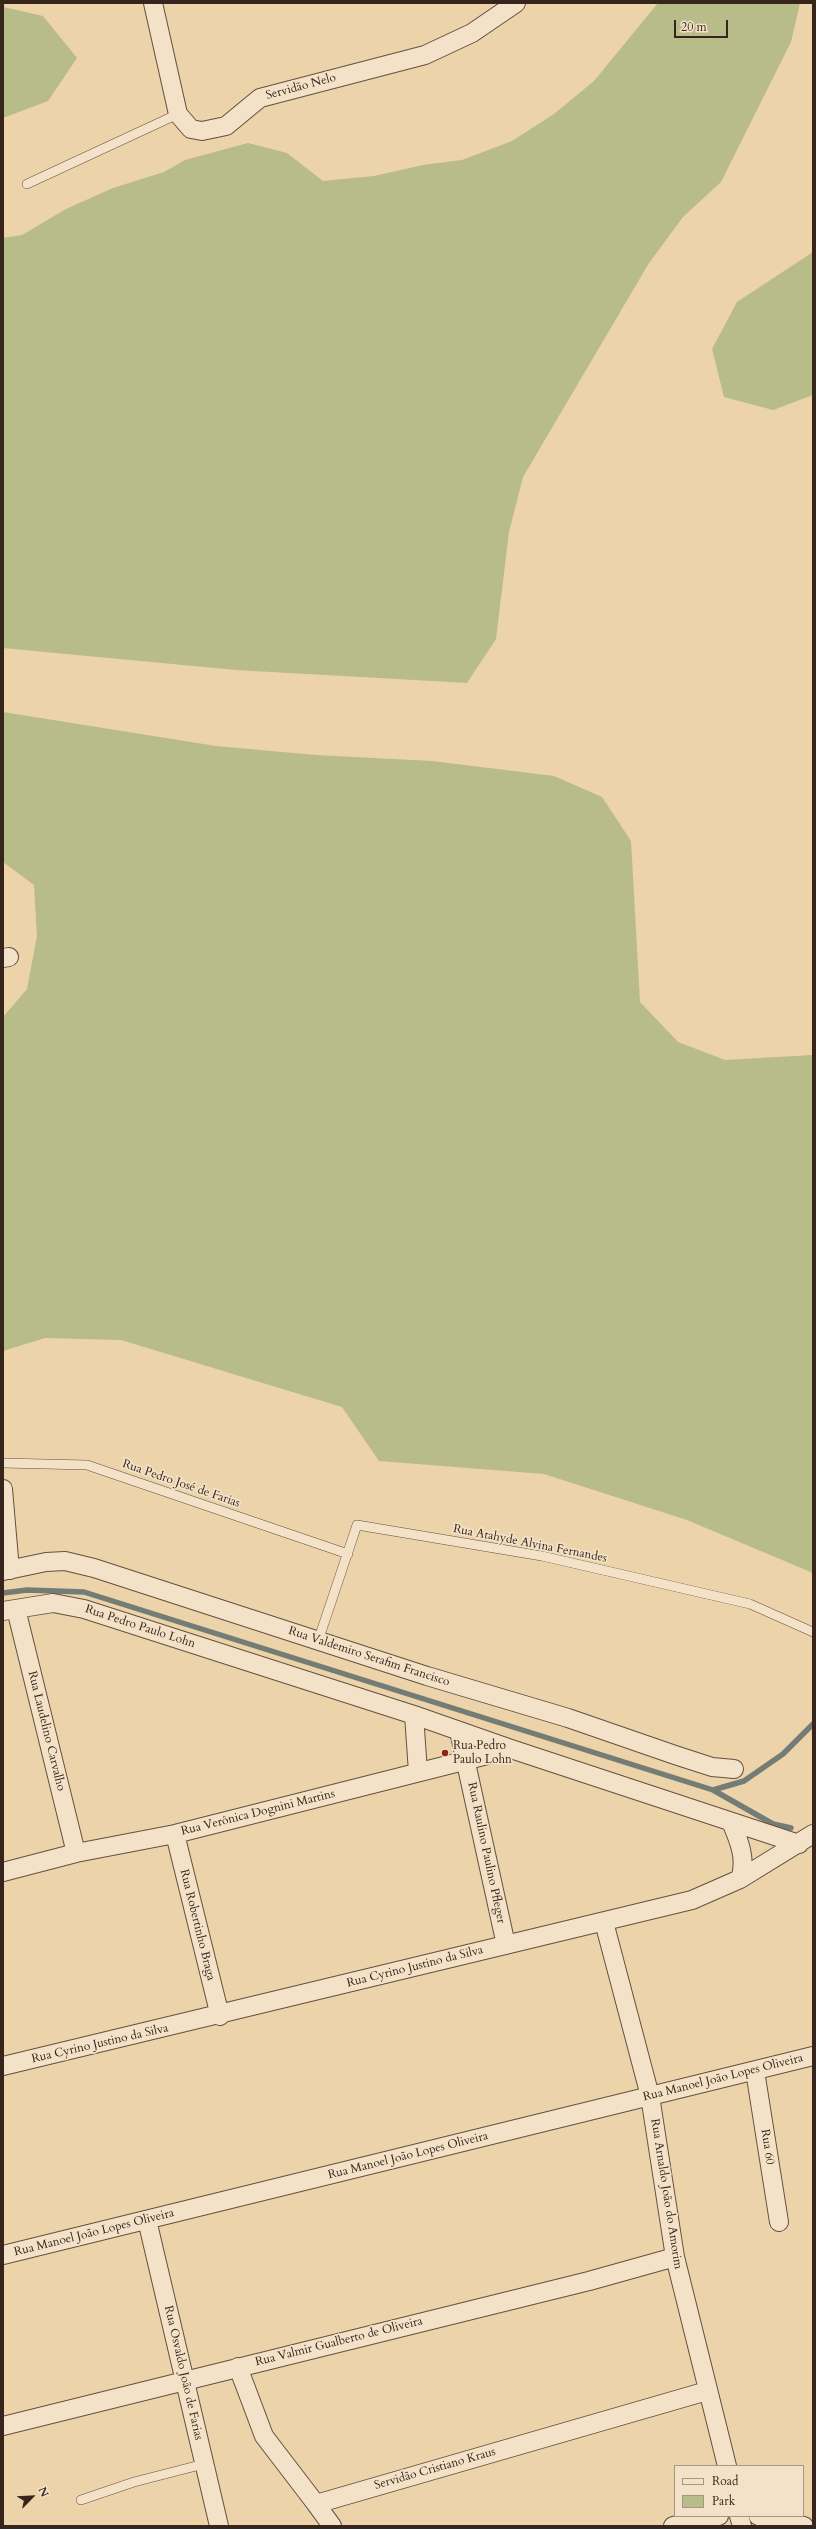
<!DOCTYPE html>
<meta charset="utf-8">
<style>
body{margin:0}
#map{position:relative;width:816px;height:2529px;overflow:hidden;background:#ecd3a9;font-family:Cardo,serif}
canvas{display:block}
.frame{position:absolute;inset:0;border:4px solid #37241c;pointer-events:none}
.legend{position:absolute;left:674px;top:2465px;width:130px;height:52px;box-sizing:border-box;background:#f3e2c7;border:1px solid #a89683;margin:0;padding:5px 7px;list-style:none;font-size:12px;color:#37241c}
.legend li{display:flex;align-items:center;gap:8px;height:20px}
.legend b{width:20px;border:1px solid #a89683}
.north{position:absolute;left:12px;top:2477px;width:40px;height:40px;-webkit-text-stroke:3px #f3e2c7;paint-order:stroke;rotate:66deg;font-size:11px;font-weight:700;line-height:16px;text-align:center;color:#37241c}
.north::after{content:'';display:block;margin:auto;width:14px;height:18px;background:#37241c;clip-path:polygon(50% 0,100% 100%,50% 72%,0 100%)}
.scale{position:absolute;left:674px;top:20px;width:54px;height:18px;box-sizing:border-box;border:2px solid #37241c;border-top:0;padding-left:5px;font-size:12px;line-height:14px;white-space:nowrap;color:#37241c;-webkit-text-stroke:3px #f3e2c7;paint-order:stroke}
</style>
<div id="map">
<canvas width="816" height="2529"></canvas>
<div class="frame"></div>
<ul class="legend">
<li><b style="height:5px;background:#f3e2c7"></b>Road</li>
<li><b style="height:11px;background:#b7bc88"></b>Park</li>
</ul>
<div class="north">N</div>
<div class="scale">20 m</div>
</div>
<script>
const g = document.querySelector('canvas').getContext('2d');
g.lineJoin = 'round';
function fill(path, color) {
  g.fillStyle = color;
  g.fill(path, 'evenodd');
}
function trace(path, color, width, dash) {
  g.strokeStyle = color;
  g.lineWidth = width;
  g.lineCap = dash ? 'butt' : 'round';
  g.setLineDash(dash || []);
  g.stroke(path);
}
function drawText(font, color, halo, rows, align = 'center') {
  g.font = font + ' Cardo,serif';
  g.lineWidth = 3.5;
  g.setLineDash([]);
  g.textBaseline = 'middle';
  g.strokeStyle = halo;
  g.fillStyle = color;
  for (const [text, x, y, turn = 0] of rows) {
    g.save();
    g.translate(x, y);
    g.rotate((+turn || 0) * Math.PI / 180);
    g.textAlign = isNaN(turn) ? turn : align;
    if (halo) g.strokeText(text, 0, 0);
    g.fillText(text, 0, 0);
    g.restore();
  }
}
const green = new Path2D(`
 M658,3H800L791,42L721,182L683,217L649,263L523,477L509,532L496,639L467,683L236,670L3,648V238L22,235L66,209L113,188L164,172L185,160L248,143L287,153L323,181L374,176L423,165L462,160L512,141L554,114L594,81Z
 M3,7L43,16L77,58L48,101L3,118Z
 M813,252V395L773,410L724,397L712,349L737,302Z
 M3,712L216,746L316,755L432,761L554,776L602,797L631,841L640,1002L678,1042L725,1060L813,1055V1573L687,1520L544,1474L379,1461L342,1407L121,1340L45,1338L3,1351V1017L27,989L37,936L34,885L3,862Z`);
const stream = new Path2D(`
 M3,1593L27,1590L84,1592L713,1790L773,1824L791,1828
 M713,1790L744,1781L783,1754L813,1724`);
const lane = new Path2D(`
 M27,184L178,114
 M3,1463L87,1465L348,1554
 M318,1641L357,1525L542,1556L750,1604L813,1632
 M81,2500L134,2482L204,2464`);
const street = new Path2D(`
 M153,3L178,114L191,129L202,131L226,126L260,98L425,55L472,33L516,3
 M3,958L9,957
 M3,1489L10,1570
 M3,1571L46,1562L65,1561L94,1568L427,1676L568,1718L675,1755L712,1767L734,1769
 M16,1609L76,1853
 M3,1611L53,1603L84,1609L414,1715L511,1749L799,1844
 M414,1715L418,1772
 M459,1731L506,1945
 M731,1822C739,1840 747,1860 740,1879
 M175,1834L220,2016
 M3,1872L76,1853L175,1834L511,1749
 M604,1922L650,2096L675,2257L727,2466
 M3,2066L692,1900L740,1879L813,1834
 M755,2071L779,2222
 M147,2220L219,2526
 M3,2255L813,2056
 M238,2367L264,2436L316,2504L707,2391
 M3,2426L589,2281L675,2257
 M316,2504L332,2526
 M739,2516L742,2526
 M758,2516L804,2526
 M673,2526L719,2516`);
const markers = [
 [445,1753,4,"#8f2418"]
];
const streetNames = [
 ["Servidão Nelo",301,87,-15],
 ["Rua Pedro José de Farias",181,1484,19],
 ["Rua Atahyde Alvina Fernandes",530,1544,11],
 ["Rua Pedro Paulo Lohn",140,1627,18],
 ["Rua Valdemiro Serafim Francisco",369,1657,18],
 ["Rua Laudelino Carvalho",46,1731,76],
 ["Rua Verônica Dognini Martins",258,1813,-14],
 ["Rua Raulino Paulino Pfleger",486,1853,78],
 ["Rua Robertinho Braga",197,1925,76],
 ["Rua Cyrino Justino da Silva",415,1967,-14],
 ["Rua Cyrino Justino da Silva",100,2044,-13],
 ["Rua Manoel João Lopes Oliveira",723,2078,-14],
 ["Rua 60",767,2147,81],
 ["Rua Manoel João Lopes Oliveira",408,2156,-14],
 ["Rua Arnaldo João do Amorim",666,2194,81],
 ["Rua Manoel João Lopes Oliveira",94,2233,-14],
 ["Rua Valmir Gualberto de Oliveira",339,2342,-14],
 ["Rua Osvaldo João de Farias",183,2373,77],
 ["Servidão Cristiano Kraus",435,2469,-16]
];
const poiNames = [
 ["Rua Pedro",453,1746],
 ["Paulo Lohn",453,1760]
];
fill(green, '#b7bc88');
trace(stream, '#737c75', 5.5);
trace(lane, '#64503f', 10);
trace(street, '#64503f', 20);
trace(lane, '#f3e2c7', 9);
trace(street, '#f3e2c7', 18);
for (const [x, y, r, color] of markers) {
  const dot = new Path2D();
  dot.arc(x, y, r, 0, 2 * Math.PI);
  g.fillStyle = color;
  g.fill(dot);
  trace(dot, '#f3e2c7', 1.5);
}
drawText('12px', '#37241c', '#f3e2c7', streetNames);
drawText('12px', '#37241c', '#f3e2c7', poiNames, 'left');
</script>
